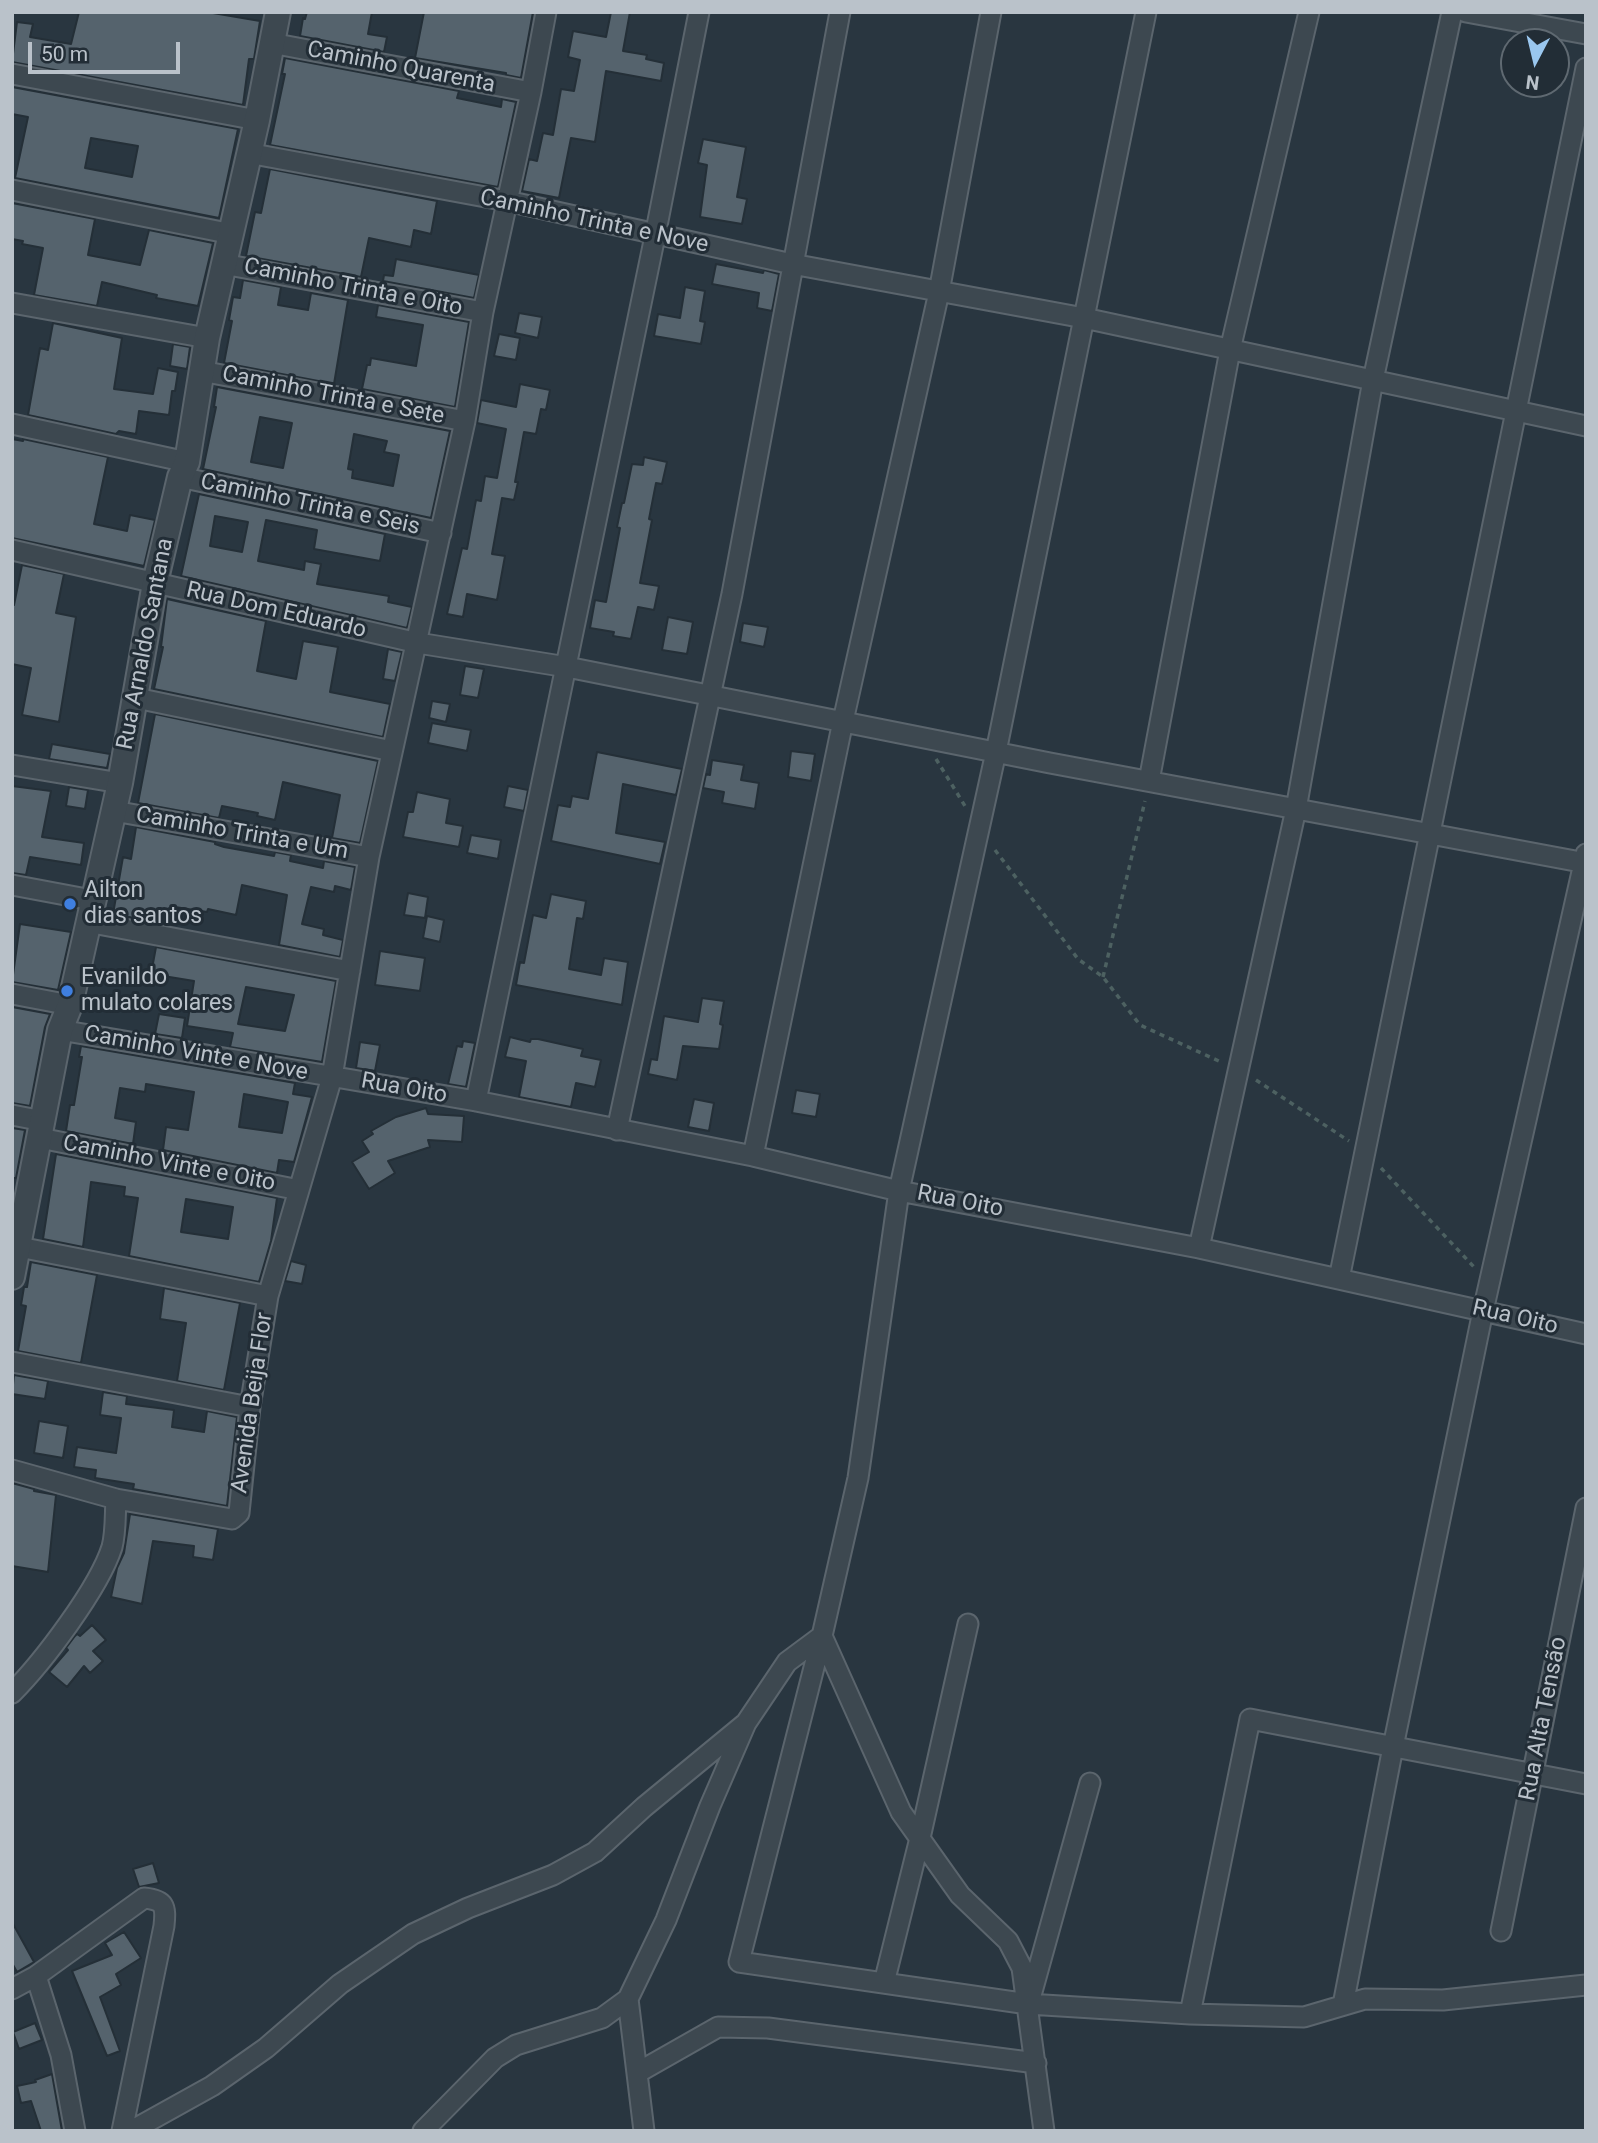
<!DOCTYPE html>
<meta charset="utf-8">
<style>
body{margin:0}
#map{position:relative;width:1598px;height:2143px;overflow:hidden;background:#293640;font-family:Roboto,sans-serif}
canvas{display:block}
.frame{position:absolute;inset:0;border:14px solid #bac2ca;pointer-events:none}
.north{position:absolute;left:1500px;top:28px;width:70px;height:70px;box-sizing:border-box;background:#222d36;border:2px solid #5f6971;border-radius:50%;rotate:187deg;font-size:19px;font-weight:700;line-height:28px;text-align:center;color:#bac2ca}
.north::after{content:'';display:block;margin:auto;width:24px;height:32px;background:#9ac7ef;clip-path:polygon(50% 0,100% 100%,50% 72%,0 100%)}
.scale{position:absolute;left:28px;top:42px;width:152px;height:32px;box-sizing:border-box;border:4px solid #bac2ca;border-top:0;padding-left:9px;font-size:21px;line-height:24px;white-space:nowrap;color:#bac2ca;-webkit-text-stroke:5px #222d36;paint-order:stroke}
</style>
<div id="map">
<canvas width="1598" height="2143"></canvas>
<div class="frame"></div>
<div class="north">N</div>
<div class="scale">50 m</div>
</div>
<script>
const g = document.querySelector('canvas').getContext('2d');
g.lineJoin = 'round';
function fill(path, color) {
  g.fillStyle = color;
  g.fill(path, 'evenodd');
}
function trace(path, color, width, dash) {
  g.strokeStyle = color;
  g.lineWidth = width;
  g.lineCap = dash ? 'butt' : 'round';
  g.setLineDash(dash || []);
  g.stroke(path);
}
function drawText(font, color, halo, rows, align = 'center') {
  g.font = font + ' Roboto,sans-serif';
  g.lineWidth = 6;
  g.setLineDash([]);
  g.textBaseline = 'middle';
  g.strokeStyle = halo;
  g.fillStyle = color;
  for (const [text, x, y, turn = 0] of rows) {
    g.save();
    g.translate(x, y);
    g.rotate((+turn || 0) * Math.PI / 180);
    g.textAlign = isNaN(turn) ? turn : align;
    if (halo) g.strokeText(text, 0, 0);
    g.fillText(text, 0, 0);
    g.restore();
  }
}
const building = new Path2D(`
 M79,12H207L260,21L254,59H249L243,105L12,62L17,22L33,24L30,37L71,44Z
 M307,12H372L368,34L387,37L384,52L300,36L303,18L305,19Z
 M424,12H533L521,78L506,75V73L415,58Z
 M611,12H630L623,51L647,55L646,59L664,63L661,81L606,71L595,142L571,138L559,198L522,191L529,159L537,161L543,133L553,135L561,89L574,91L580,60L568,57L573,31L606,37Z
 M285,58L459,91L457,98L501,107L502,99L516,102L498,187L270,145L285,74H282Z
 M12,87L238,129L219,218L15,178L28,117L12,114ZM91,138L138,146L132,177L85,168Z
 M703,139L746,147L737,197L747,199L742,224L700,217L707,165L698,163Z
 M270,169L437,201L431,234L414,230L411,247L369,238L361,277L246,256L255,212L261,213Z
 M12,203L95,219L88,255L140,265L149,230L213,243L198,306L156,298L157,295L102,282L97,306L34,295L43,248L22,244L23,241L12,239Z
 M396,259L479,275L474,298L383,281L384,275L393,276Z
 M716,264L763,273L764,270L779,274L772,311L757,308L759,293L712,284Z
 M243,280L281,287L278,305L308,310L311,293L348,300L334,384L224,363L232,321L229,320L233,297L240,298Z
 M685,287L705,291L700,321L705,322L701,344L654,336L658,314L680,318Z
 M378,305L469,322L455,407L362,389L367,365H370L371,358L416,366L423,325L376,317Z
 M519,313L542,317L538,338L515,333Z
 M53,323L122,338L114,389L153,394L158,368L178,372L175,391H172L169,415L139,411L136,434L119,431L116,434L28,415L40,348L48,350Z
 M499,334L520,338L516,360L494,356Z
 M173,344L190,347L187,369L170,366Z
 M520,384L550,390L546,410L541,409L536,434L524,432L515,482H518L514,500L502,498L492,554L505,556L497,600L467,594L463,617L447,614L462,548L467,549L476,500L481,501L485,476L497,478L506,429L477,423L481,400L516,407Z
 M217,387L450,431L431,518L203,469L216,407H214ZM260,417L292,423L283,468L251,462ZM354,434L387,441L384,452L399,455L393,486L352,478L353,470L348,469Z
 M12,439L23,441V439L108,457L94,524L127,531L130,515L155,520L144,566L12,538Z
 M644,457L667,462L662,484L656,483L649,519L652,520L640,583L659,586L654,610L638,607L631,639L613,636L614,632L590,628L595,600L606,602L620,528L617,527L622,503H624L632,464L643,465Z
 M199,494L385,534L380,561L314,549L317,530L266,520L258,561L304,570L305,561L321,564L317,584L389,596L388,602L412,607L407,628L181,576ZM215,516L248,522L242,552L210,546Z
 M22,565L64,574L56,613L76,617L59,722L22,715L31,668L12,664V604L14,605Z
 M167,599L266,621L257,671L296,679L303,641L338,647L330,692L390,704L383,737L154,689L163,647H161Z
 M668,617L693,622L687,654L662,650Z
 M743,623L768,627L764,647L740,642Z
 M388,649L402,652L395,681L383,679Z
 M465,666L484,669L478,698L460,695Z
 M432,701L450,704L446,722L429,718Z
 M155,714L378,761L360,843L332,838L340,795L283,782L275,820L257,816L258,813L222,806L219,818L138,803Z
 M432,723L471,730L467,751L428,743Z
 M52,744L110,754L107,768L49,759Z
 M791,751L815,754L811,781L788,777Z
 M597,752L682,769L676,795L623,784L616,833L665,842L660,864L551,841L558,805L570,807L572,796L588,799Z
 M712,760L744,765L741,780L759,783L755,809L722,803L724,792L703,788L706,774L710,775Z
 M12,786L51,791L42,837L84,843L81,865L30,857L26,875L12,873Z
 M508,786L528,790L524,811L504,807Z
 M69,787L88,790L85,809L66,806Z
 M417,792L450,799L446,823L463,826L459,847L403,837L408,812H413Z
 M136,827L215,842V844L224,847L274,856L275,852L291,855L290,861L323,868L324,861L355,867L351,890L335,886L334,892L311,887L302,924L324,929L323,935L343,940L340,957L279,945L287,895L242,885L236,915L208,909L207,912L175,907L172,925L113,914L123,857L131,859Z
 M471,835L501,840L498,859L467,853Z
 M408,893L428,897L425,918L404,915Z
 M551,894L586,901L583,919L577,918L569,969L601,975L604,958L628,962L622,1005L516,985L520,962L524,963L533,915L546,918Z
 M427,916L444,920L440,942L423,938Z
 M20,924L71,932L58,990L12,982Z
 M156,947L336,981L322,1062L230,1047L233,1033L187,1026L194,981L151,974ZM246,987L294,995L285,1031L238,1024Z
 M380,951L425,958L420,991L375,985Z
 M702,998L724,1001L720,1024L723,1025L719,1049L683,1046L677,1080L648,1074L651,1059L657,1060L664,1016L698,1022Z
 M12,1007L50,1014L45,1027L30,1106L12,1103Z
 M159,1014L185,1018L182,1038L155,1034Z
 M510,1037L530,1042L531,1039H538L583,1049L581,1056L601,1060L595,1087L576,1083L571,1107L519,1097L526,1061L505,1057Z
 M463,1041L475,1043L466,1087L448,1084L457,1046L462,1047Z
 M360,1042L380,1045L375,1071L356,1068Z
 M81,1046L295,1083L293,1094L312,1097L294,1162L279,1160L277,1173L163,1150L166,1127L188,1130L194,1092L146,1084L145,1092L120,1088L115,1118L136,1122L133,1144L66,1131L70,1105H74L82,1057H79ZM244,1094L288,1102L282,1133L239,1127Z
 M796,1090L820,1094L816,1117L792,1113Z
 M694,1099L714,1103L709,1131L688,1127Z
 M426,1108L428,1114L464,1116L462,1142L428,1140L430,1147L388,1161L395,1173L369,1189L352,1162L369,1152L362,1141L373,1134L371,1131L396,1117Z
 M12,1128L25,1130L16,1178H12Z
 M56,1154L277,1198L271,1241L259,1282L129,1256L138,1198L124,1196L125,1187L91,1182L83,1247L43,1239ZM186,1199L233,1207L228,1239L181,1232Z
 M291,1261L306,1265L302,1284L285,1281Z
 M31,1262L97,1275L81,1363L18,1351L26,1306L21,1305L24,1287H27Z
 M164,1288L240,1303L224,1390L177,1381L186,1323L160,1319Z
 M14,1375L48,1381L45,1399L12,1394Z
 M103,1392L127,1396L126,1404L174,1410L172,1427L204,1432L207,1411L237,1417L227,1506L133,1489L134,1484L95,1478L96,1470L74,1467L77,1447L116,1453L121,1418L100,1415Z
 M39,1421L68,1426L63,1458L34,1453Z
 M12,1483L34,1489V1491L56,1495L48,1572L12,1566Z
 M130,1514L218,1529L213,1560L193,1557L194,1546L153,1541L142,1604L111,1597L117,1568L124,1553Z
 M92,1625L106,1640L93,1651L103,1661L90,1673L84,1666L67,1687L49,1672L68,1650L66,1648L75,1636L77,1634L80,1636Z
 M153,1863L159,1883L139,1887L133,1869Z
 M12,1922L34,1962L17,1972L12,1963Z
 M124,1932L141,1958L116,1974L121,1985L100,1997L120,2051L107,2056L72,1971L112,1955L105,1943Z
 M35,2023L42,2040L19,2049L13,2032Z
 M52,2074L62,2131H41L31,2101L21,2103L17,2086L36,2082L35,2080Z`);
const path = new Path2D(`
 M936,759L965,806
 M995,850L1078,959L1103,977L1140,1025L1221,1062
 M1103,977L1145,801
 M1256,1080L1349,1141
 M1381,1168L1474,1267`);
const minor = new Path2D(`
 M1466,12L1586,34
 M271,43L531,92
 M12,74L257,120
 M248,153L507,201L792,264L1084,318L1586,426
 M12,190L232,234
 M223,264L483,312
 M12,303L207,338
 M201,371L465,421
 M12,424L187,462
 M180,477L441,533
 M12,550L418,643L567,667L1050,763L1586,863
 M136,698L392,751
 M12,765L120,783
 M1149,781L1230,350L1309,12
 M114,811L369,857
 M12,885L92,900
 M87,922L350,971
 M12,994L70,1005
 M60,1030L476,1101L753,1156L899,1191L1199,1248L1586,1334
 M476,1101L655,236L699,12
 M12,1115L43,1121
 M617,1130L732,594L840,12
 M40,1138L299,1190
 M753,1156L843,721L939,292L991,12
 M19,1247L268,1296
 M1199,1248L1296,809L1373,380L1452,12
 M1339,1279L1586,68
 M12,1362L250,1407
 M12,1470L116,1499L232,1519L239,1513L250,1407L268,1296L332,1077L369,857L465,421L483,312L531,92L546,12
 M822,1636L739,1962L1028,2004L1190,2014
 M12,1693C43,1662 99,1588 112,1547C116,1532 115,1514 116,1499
 M1586,1784L1250,1719L1190,2014L1304,2017L1365,1999L1443,2000L1586,1985
 M1501,1931L1586,1508
 M36,1976L61,2055L75,2131
 M884,1983L920,1838L968,1624
 M12,1989L36,1976L144,1898C165,1900 166,1906 164,1926L122,2131
 M1030,1999L1090,1783
 M1343,2005L1393,1747L1483,1311L1586,854
 M637,2073L718,2027L768,2028L1036,2063
 M131,2131L212,2086L266,2048L340,1984L413,1934L468,1908L553,1875L595,1852L644,1807L746,1723
 M423,2131L495,2058L516,2045L602,2018L628,1999
 M644,2131L628,1999L666,1920L710,1806L746,1723L787,1662L822,1636
 M1044,2131L1022,1968L1008,1941L960,1895L901,1812L822,1636L858,1478L899,1191L996,752L1146,12`);
const tertiary = new Path2D(`
 M12,1277L60,1030L70,1005L120,783L155,583L180,477L187,462L207,338L257,120L278,12`);
const markers = [
 [70,904,7,"#3f7fe0"],
 [67,991,7,"#3f7fe0"]
];
const streetNames = [
 ["Caminho Quarenta",401,68,11],
 ["Caminho Trinta e Nove",594,222,12],
 ["Caminho Trinta e Oito",353,288,11],
 ["Caminho Trinta e Sete",333,396,11],
 ["Caminho Trinta e Seis",310,505,12],
 ["Rua Dom Eduardo",276,611,13],
 ["Rua Arnaldo Santana",146,644,-79],
 ["Caminho Trinta e Um",242,834,10],
 ["Caminho Vinte e Nove",196,1054,10],
 ["Rua Oito",404,1089,10],
 ["Caminho Vinte e Oito",169,1164,11],
 ["Rua Oito",960,1202,11],
 ["Rua Oito",1515,1318,13],
 ["Avenida Beija Flor",253,1403,-82],
 ["Rua Alta Tensão",1544,1719,-79]
];
const poiNames = [
 ["Ailton",84,891],
 ["dias santos",84,917],
 ["Evanildo",81,978],
 ["mulato colares",81,1004]
];
fill(building, '#55636d');
trace(building, '#242f37', 2);
trace(minor, '#5b656d', 23);
trace(tertiary, '#5b656d', 28);
trace(path, '#4d6161', 3.5, [5, 5]);
trace(minor, '#3d4850', 19);
trace(tertiary, '#3d4850', 24);
for (const [x, y, r, color] of markers) {
  const dot = new Path2D();
  dot.arc(x, y, r, 0, 2 * Math.PI);
  g.fillStyle = color;
  g.fill(dot);
  trace(dot, '#222d36', 2.5);
}
drawText('23px', '#bac2ca', '#222d36', streetNames);
drawText('23px', '#bac2ca', '#222d36', poiNames, 'left');
</script>
